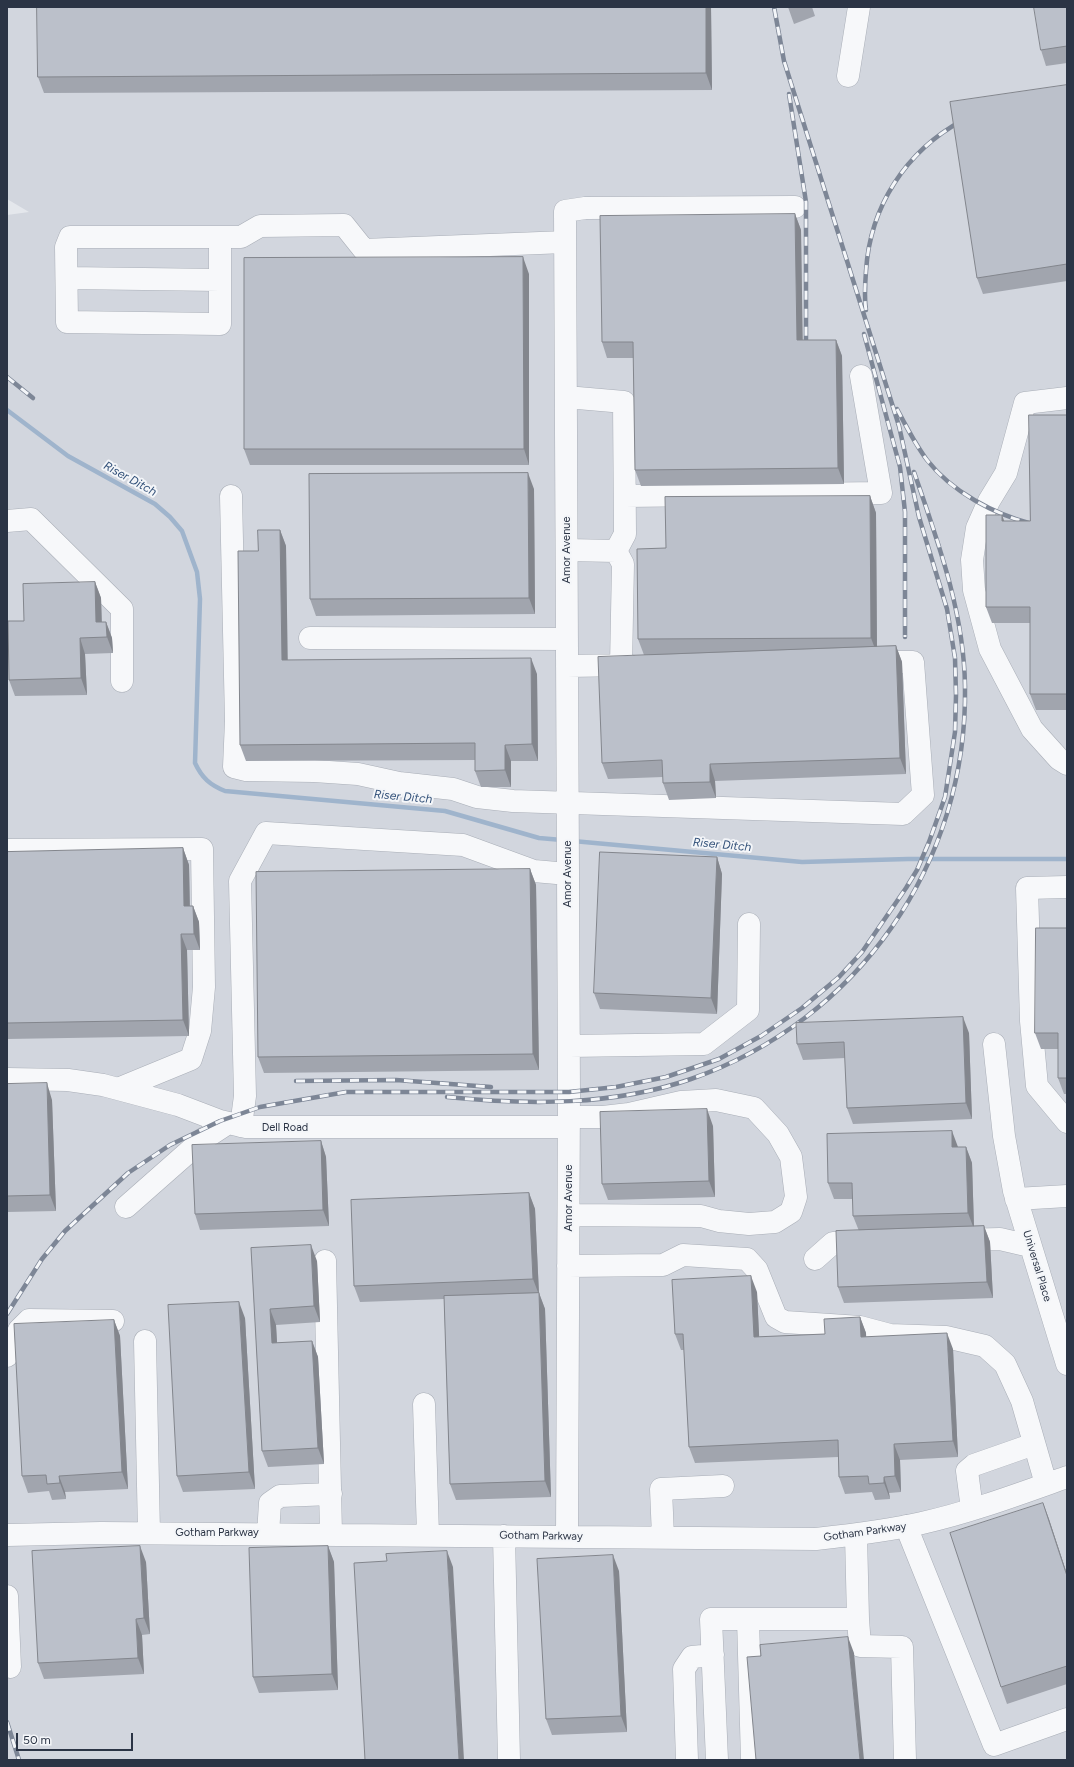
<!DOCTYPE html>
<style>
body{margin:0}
#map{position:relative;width:1074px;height:1767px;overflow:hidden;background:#e4e7ec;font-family:Figtree,sans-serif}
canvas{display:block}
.frame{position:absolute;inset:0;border:8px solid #2b3445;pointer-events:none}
.scale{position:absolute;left:16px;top:1733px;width:117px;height:18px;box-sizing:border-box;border:2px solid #2b3445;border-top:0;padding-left:5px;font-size:12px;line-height:14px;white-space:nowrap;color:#2b3445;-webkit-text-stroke:3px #f4f6f9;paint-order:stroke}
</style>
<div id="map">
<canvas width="1074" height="1767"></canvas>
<div class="frame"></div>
<div class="scale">50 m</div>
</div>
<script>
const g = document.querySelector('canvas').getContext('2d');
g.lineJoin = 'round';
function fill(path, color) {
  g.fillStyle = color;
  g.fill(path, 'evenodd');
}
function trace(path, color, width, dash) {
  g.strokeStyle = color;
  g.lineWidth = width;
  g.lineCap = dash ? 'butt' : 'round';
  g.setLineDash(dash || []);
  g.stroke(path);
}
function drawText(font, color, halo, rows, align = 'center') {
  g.font = font + ' Figtree,sans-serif';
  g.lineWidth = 4;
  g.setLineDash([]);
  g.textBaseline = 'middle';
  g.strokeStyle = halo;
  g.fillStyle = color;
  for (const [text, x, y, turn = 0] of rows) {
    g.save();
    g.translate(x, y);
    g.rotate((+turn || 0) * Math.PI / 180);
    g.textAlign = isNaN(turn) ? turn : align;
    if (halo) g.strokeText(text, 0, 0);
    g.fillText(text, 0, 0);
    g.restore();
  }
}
const built = new Path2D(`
 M7,7H1067V1760H7V215L29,212L7,199Z`);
const stream = new Path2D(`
 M7,410L68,456L155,504L170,517L182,531L197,572L200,599L195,763C202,778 210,785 225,791L445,811L539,838L562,840
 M573,841L802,862L908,859H1067`);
const minor = new Path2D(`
 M848,76L859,7
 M220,237V324L67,322L66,247L70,237H241L260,226L344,225L364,250L565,242
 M67,278L220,280
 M566,397L624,402L625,534L616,551
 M1067,398L1025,403L1006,473L989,501L977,528L972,560L974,590L990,649L1032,729L1059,759L1067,764
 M231,496L236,721L234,767L246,770L314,771L358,774L399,783L453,789L477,797L513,801L903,814L923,795L913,662H872
 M625,496L881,493L861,376
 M7,521L31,519L122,609V681
 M567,550L616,551L623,564L621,665
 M310,638L567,639
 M567,666L628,665
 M7,850L202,849L204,987L200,1031L191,1059L118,1089
 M1067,887L1027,888L1031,1021L1037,1086L1067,1122
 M994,1044L1004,1136L1014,1191L1067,1364
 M569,1046L704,1044L748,1010L749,924
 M7,1079L68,1080L103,1085L178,1105L220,1121L246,1127H569
 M241,1126L245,1096L240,881L266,833L463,845L534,871L568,874
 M1016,1199L1067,1196
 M126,1207L202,1140L228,1123
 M569,1215L701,1216L719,1221L749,1224L775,1222L791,1212L796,1197L791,1157L778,1134L754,1108L716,1100L681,1102L629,1114L603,1117H569
 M960,1240L1000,1239L1030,1246
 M815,1259L833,1243L866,1242
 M325,1261L331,1534
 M568,1266L663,1265L683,1255L747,1259L757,1270L776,1317L785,1322L860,1327L890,1335L946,1337L985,1346L1005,1364L1022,1401L1046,1484
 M145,1341L149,1533
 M7,1356L19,1330L29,1320L113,1321
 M424,1404L428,1535
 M972,1509L967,1471L974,1465L1034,1444
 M906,1526L994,1745L1067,1719
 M268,1534L270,1503L280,1496L331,1494
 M7,1535L101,1533L816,1539C852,1535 887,1531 922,1523C971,1512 1019,1494 1067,1477
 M504,1536L509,1760
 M567,1536L569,1092L565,211L585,208L795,207
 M663,1537L661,1489L723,1486
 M7,1596L10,1667
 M748,1619L752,1760
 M858,1619L860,1646L902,1647L905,1760
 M687,1760L684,1669L692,1657L713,1655
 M717,1760L711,1619H858L856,1535`);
const rail = new Path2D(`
 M789,94L806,202V340
 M866,310C864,297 865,284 866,271C870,206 906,151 963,120
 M864,334L900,467L905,512V637
 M7,377L33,398
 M897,409C906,426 915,444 927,460C952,492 994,514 1032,524
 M296,1081L396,1080L491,1087
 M447,1097C528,1105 613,1106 691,1079C858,1021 968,863 965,686C964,612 938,542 914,472
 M7,1314L42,1259L65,1231L128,1173L170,1145L220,1121L260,1107L346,1092H569L616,1087L666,1077L719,1059L761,1036L802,1008L839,977L862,952L906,888L917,870L929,842L945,797L955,732L956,695L955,658L947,609L919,517L899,426L784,61L774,7
 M7,1722L19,1760`);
const wall = new Path2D(`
 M711,7L712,90L44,93L38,77Z
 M788,7H812L815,16L794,24Z
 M1067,7V63L1046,66L1041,50Z
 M1067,85V281L983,294L977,278Z
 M795,214L801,230L802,340H836L842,356L844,484L641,486L635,470L634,358H607L602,342Z
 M529,274V465H250L244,449Z
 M1067,415V710H1036L1030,694V623H992L986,607L1004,521H1030Z
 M534,489L535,614L316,616L310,599Z
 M870,496L876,513L877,647L896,646L902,662L906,774L715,781L716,798L669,800L663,783V777L608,779L602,763L667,655H644L638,639L666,548Z
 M280,530L286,546L287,660L537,674L538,761H511V787H481L475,771V760L246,761L240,745L258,551Z
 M95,582L101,598L102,622H106L112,638L113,653L85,654L87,695L15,696L9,680L24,621Z
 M183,848L189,865L190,906H193L199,922L200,950H187L189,1036L7,1039V852Z
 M717,857L722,874L717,1014L600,1009L594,993Z
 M530,869L536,885L539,1070L264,1073L258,1057Z
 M1067,928V1094H1064L1058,1078V1049H1041L1035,1033Z
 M969,1033L972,1119L853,1124L847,1108L845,1058L803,1060L797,1044Z
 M7,1084L52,1100L56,1211L7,1212Z
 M713,1126L715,1197L608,1200L602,1184Z
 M321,1141L326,1157L329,1226L200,1230L195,1214Z
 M958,1147H966L972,1163L974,1226H984L990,1242L993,1298L844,1303L838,1287L859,1231L853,1216V1199H834L828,1183Z
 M529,1193L535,1209L539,1293L545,1309L551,1497L456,1500L450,1484L444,1299L360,1302L354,1286Z
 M251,1248L317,1261L320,1322L276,1325L277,1343L312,1341L318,1357L324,1464L268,1467L262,1451Z
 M757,1292L759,1337L825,1334L860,1317L866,1333V1337L953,1349L958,1457L900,1460L901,1492L889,1493L890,1499L875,1500L872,1492L845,1494L839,1477L838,1457L695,1463L689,1447L684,1350H681L675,1334Z
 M245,1318L255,1489L183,1492L177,1476Z
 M114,1320L120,1336L128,1489L65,1492L66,1499L52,1500L49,1491L28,1493L22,1476Z
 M1043,1503L1067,1574V1684L1007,1704L1001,1687Z
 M328,1546L334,1562L338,1690L259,1693L253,1677Z
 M146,1562L150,1634L142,1635L144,1674L44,1679L38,1663Z
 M619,1571L627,1732L552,1735L546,1719Z`);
const shadedWall = new Path2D(`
 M706,7H711L712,90L706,73Z
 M795,214L801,230L803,356L797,340Z
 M523,257L529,274V465L524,449Z
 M836,340L842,356L844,484L838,468Z
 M528,473L534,489L535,614L529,598Z
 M870,496L876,513L877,654L871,638Z
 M1002,515L1008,531L1002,521Z
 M280,530L286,546L288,676L282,660Z
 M95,582L101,598L102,637L96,622Z
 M106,622L112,638L113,653L107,637Z
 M80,638L85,654L87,695L81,678Z
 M896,646L902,662L906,774L900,758Z
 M531,658L537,674L538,761L532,744Z
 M505,745L511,761V787L505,770Z
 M710,764L715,781L716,798L710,782Z
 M183,848L189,865L190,922L184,906Z
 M717,857L722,874L717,1014L711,998Z
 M530,869L536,885L539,1070L533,1054Z
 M193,906L199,922L200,950L194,934Z
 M181,934L187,950L189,1036L183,1020Z
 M963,1017L969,1033L972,1119L966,1103Z
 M47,1083L52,1100L56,1211L50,1195Z
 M707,1109L713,1126L715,1197L709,1181Z
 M952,1131L958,1147H952Z
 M321,1141L326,1157L329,1226L323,1210Z
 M966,1147L972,1163L974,1229L968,1213Z
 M529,1193L535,1209L539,1295L533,1279Z
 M984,1226L990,1242L993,1298L987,1282Z
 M311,1245L317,1261L320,1322L314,1306Z
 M751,1276L757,1292L760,1354L754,1337Z
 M539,1293L545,1309L551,1497L545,1481Z
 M239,1302L245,1318L255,1489L249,1472Z
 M270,1309L276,1325L278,1360L272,1343Z
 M860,1317L866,1333L867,1353L861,1337Z
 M114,1320L120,1336L128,1489L122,1472Z
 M947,1333L953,1349L958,1457L953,1441Z
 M312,1341L318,1357L324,1464L318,1448Z
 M894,1444L900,1460L901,1492L895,1476Z
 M59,1476L65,1492L66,1499L60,1483Z
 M884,1477L889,1493L890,1499L884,1483Z
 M1043,1503L1049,1519L1067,1574V1576Z
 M140,1546L146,1562L150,1634L144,1618Z
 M328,1546L334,1562L338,1690L332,1674Z
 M447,1551L453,1567L464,1760H459Z
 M613,1555L619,1571L627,1732L621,1716Z
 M136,1619L142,1635L144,1674L138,1658Z
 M848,1637L854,1653L864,1760H860Z`);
const building = new Path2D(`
 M37,7H706V73L38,77Z
 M1034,7H1067V46L1041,50Z
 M1067,85V264L977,278L950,102Z
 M795,214L797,340H836L838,468L635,470L633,342H602L600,216Z
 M523,257L524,449H244V258Z
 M1029,415H1067V694H1030V607H986V515H1002V521H1030Z
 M528,473L529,598L310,599L309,474Z
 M870,496L871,638L638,639L637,549L666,548L665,497Z
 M258,530H280L282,660L531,658L532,744L505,745V770L475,771V743L240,745L238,551H258Z
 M95,582L96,622H106L107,637L80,638L81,678L9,680L8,621H24L23,584Z
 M896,646L900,758L710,764V782L663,783L662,760L602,763L598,657Z
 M183,848L184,906H193L194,934H181L183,1020L7,1023V852Z
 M600,852L717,857L711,998L594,993Z
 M530,869L533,1054L258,1057L256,872Z
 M1036,928H1067V1078H1058V1033H1035Z
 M963,1017L966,1103L847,1108L844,1042L797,1044L796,1023Z
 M47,1083L50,1195L7,1196V1084Z
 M707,1109L709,1181L602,1184L600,1112Z
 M952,1131V1147H966L968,1213L853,1216L852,1183H828L827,1134Z
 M321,1141L323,1210L195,1214L192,1145Z
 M529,1193L533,1279L354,1286L351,1200Z
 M984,1226L987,1282L838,1287L836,1231Z
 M311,1245L314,1306L270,1309L272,1343L312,1341L318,1448L262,1451L251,1248Z
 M751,1276L754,1337L825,1334L824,1319L860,1317L861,1337L947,1333L953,1441L894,1444L895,1476L884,1477V1483L869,1484L868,1476L839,1477L838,1440L689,1447L683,1334H675L672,1280Z
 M539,1293L545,1481L450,1484L444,1296Z
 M239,1302L249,1472L177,1476L168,1305Z
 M114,1320L122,1472L59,1476L60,1483L47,1484L46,1475L22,1476L14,1324Z
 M1043,1503L1067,1576V1666L1001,1687L950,1533Z
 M140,1546L144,1618L136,1619L138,1658L38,1663L32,1551Z
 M328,1546L332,1674L253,1677L249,1548Z
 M447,1551L459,1760H365L354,1563L387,1561L386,1554Z
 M613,1555L621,1716L546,1719L537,1559Z
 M848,1637L860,1760H756L747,1657L761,1656L760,1645Z`);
const streetNames = [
 ["Amor Avenue",567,550,-90],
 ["Amor Avenue",568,874,-90],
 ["Dell Road",285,1128],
 ["Amor Avenue",569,1198,-90],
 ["Universal Place",1037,1266,73],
 ["Gotham Parkway",865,1532,-8],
 ["Gotham Parkway",217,1533],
 ["Gotham Parkway",541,1536,1]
];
const waterNames = [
 ["Riser Ditch",130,479,29],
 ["Riser Ditch",403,797,5],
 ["Riser Ditch",722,845,5]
];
fill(built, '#d2d6de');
trace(stream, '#9fb4cc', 4.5);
trace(minor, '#a9aeb7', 23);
trace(minor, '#f7f8fa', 22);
trace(rail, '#7d8696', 4.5);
trace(rail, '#f4f6f9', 3, [9]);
fill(wall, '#a1a5ae');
fill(shadedWall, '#83868d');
fill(building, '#bbc0ca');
trace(building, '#83868d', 1);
drawText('11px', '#2b3445', '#f4f6f9', streetNames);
drawText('italic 12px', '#34527a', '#f4f6f9', waterNames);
</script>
